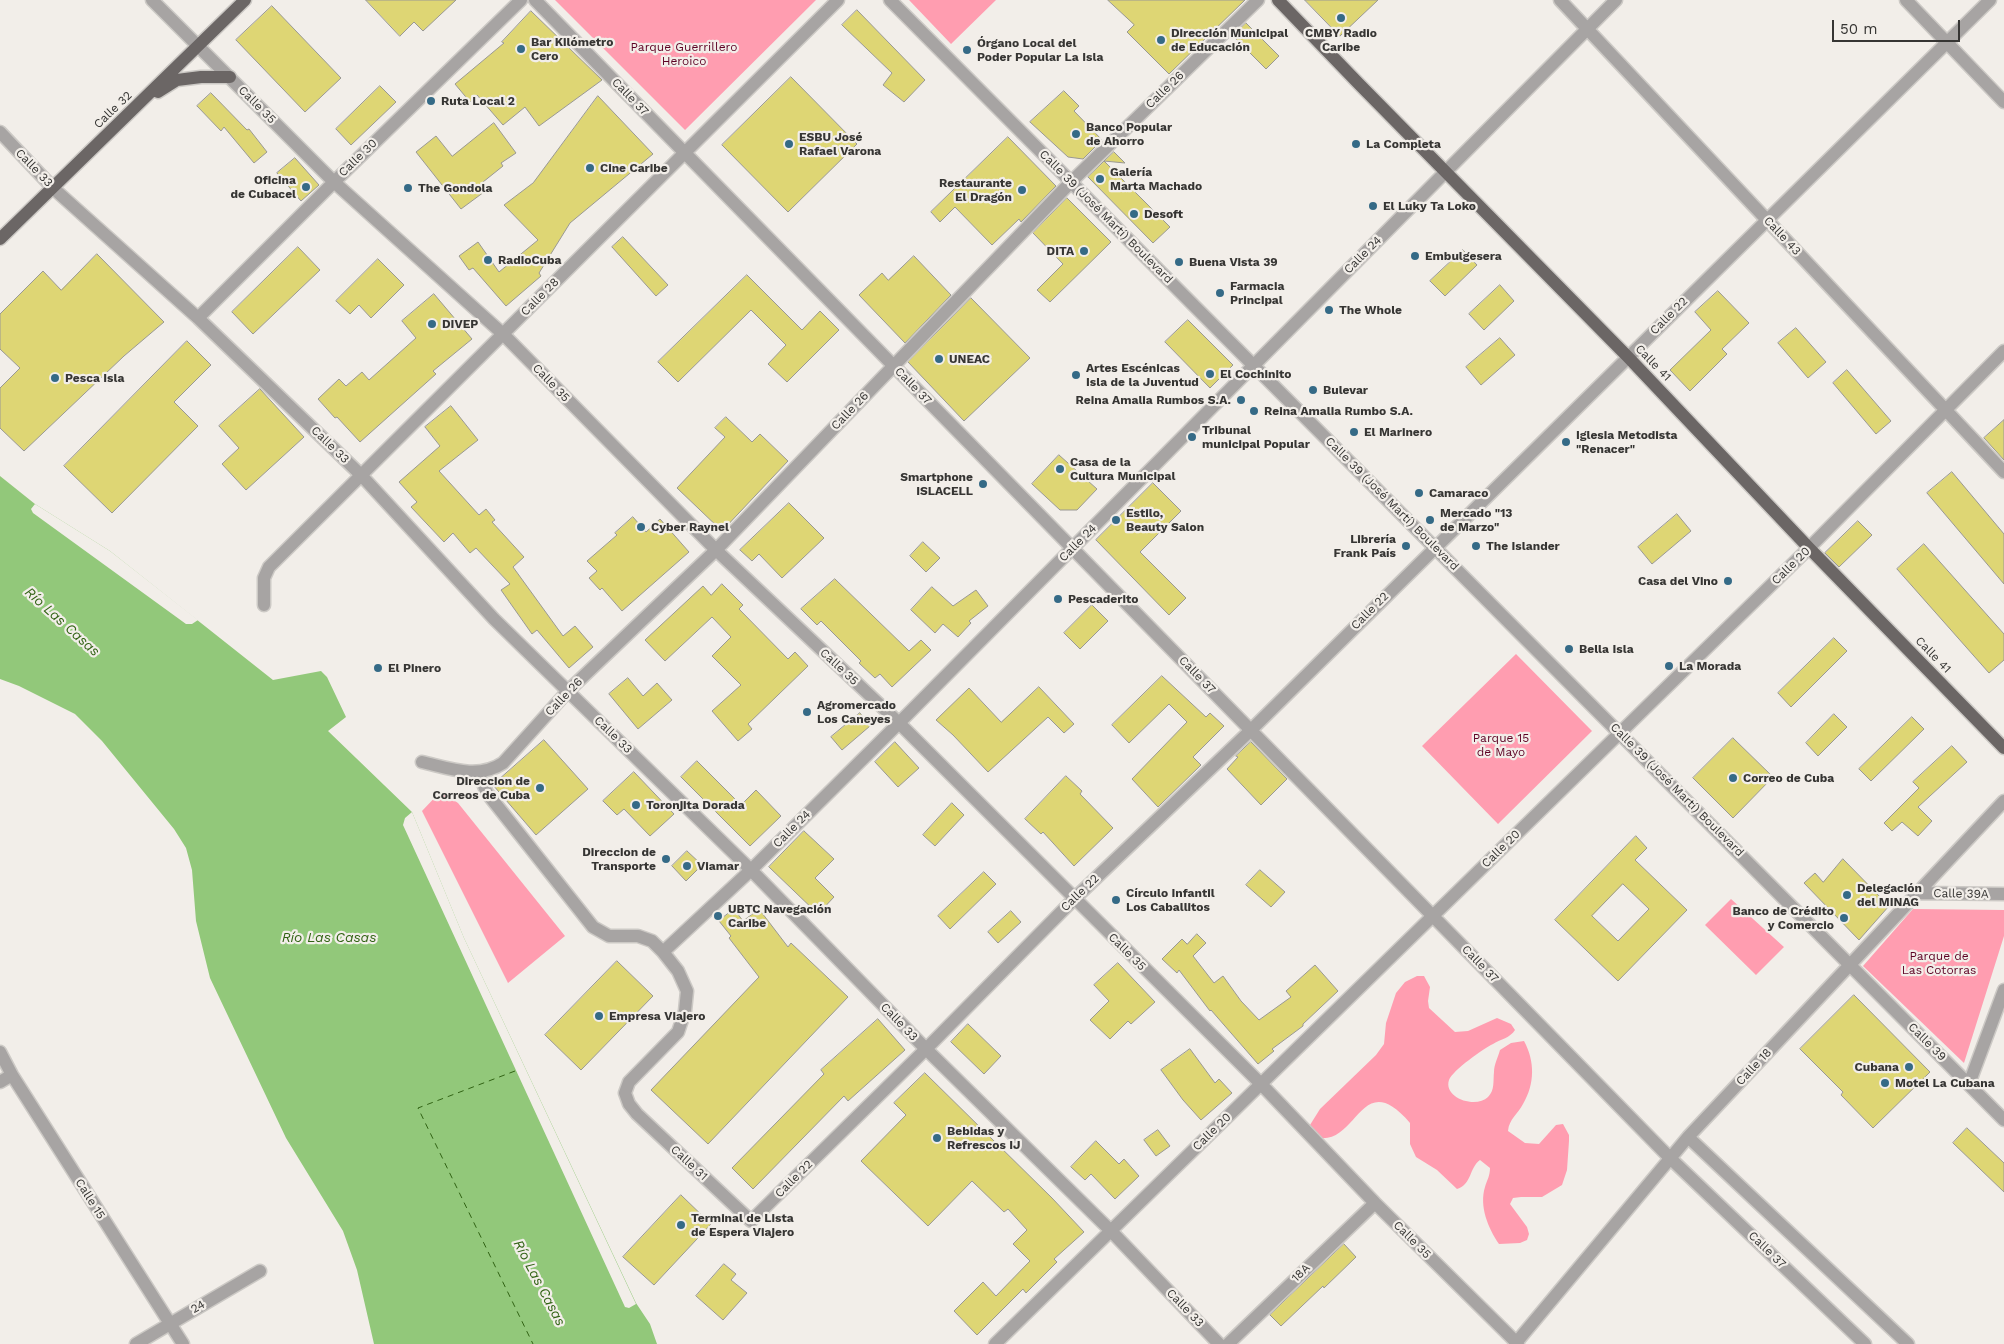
<!DOCTYPE html>
<meta charset="utf-8">
<style>
body{margin:0}
#map{position:relative;width:2004px;height:1344px;overflow:hidden;background:#f2eee9;font-family:"Work Sans",sans-serif}
canvas{display:block}
.scale{position:absolute;left:1832px;top:20px;width:128px;height:22px;box-sizing:border-box;border:2px solid #363533;border-top:0;padding-left:6px;font-size:15px;line-height:18px;white-space:nowrap;color:#363533;-webkit-text-stroke:4px #f2eee9;paint-order:stroke}
</style>
<div id="map">
<canvas width="2004" height="1344"></canvas>
<div class="scale">50 m</div>
</div>
<script>
const g = document.querySelector('canvas').getContext('2d');
g.lineJoin = 'round';
function fill(path, color) {
  g.fillStyle = color;
  g.fill(path, 'evenodd');
}
function trace(path, color, width, dash) {
  g.strokeStyle = color;
  g.lineWidth = width;
  g.lineCap = dash ? 'butt' : 'round';
  g.setLineDash(dash || []);
  g.stroke(path);
}
function drawText(font, color, halo, rows, align = 'center') {
  g.font = font + ' "Work Sans",sans-serif';
  g.lineWidth = 4.5;
  g.setLineDash([]);
  g.textBaseline = 'middle';
  g.strokeStyle = halo;
  g.fillStyle = color;
  for (const [text, x, y, turn = 0] of rows) {
    g.save();
    g.translate(x, y);
    g.rotate((+turn || 0) * Math.PI / 180);
    g.textAlign = isNaN(turn) ? turn : align;
    if (halo) g.strokeText(text, 0, 0);
    g.fillText(text, 0, 0);
    g.restore();
  }
}
const green = new Path2D(`
 M555,0H816L685,130Z
 M909,0H996L951,44Z
 M1516,654L1592,731L1498,824L1422,746Z
 M441,791L458,803L565,936L508,983L422,811Z
 M1731,899L1784,947L1756,975L1705,925Z
 M1913,909L2004,910V936L1964,1063L1863,966Z
 M1417,976H1424L1430,987L1428,1001L1429,1008L1455,1032L1468,1031L1497,1018L1511,1024L1515,1030C1510,1038 1501,1039 1493,1044C1483,1049 1453,1070 1449,1080C1443,1098 1476,1109 1488,1097C1495,1090 1493,1081 1494,1072C1494,1065 1498,1057 1500,1050L1511,1043L1524,1041C1535,1061 1535,1084 1523,1104C1518,1114 1509,1119 1508,1131L1525,1143L1539,1144L1556,1125L1563,1124L1569,1135V1141L1567,1170L1562,1185L1542,1197H1521L1513,1198L1510,1204L1527,1227L1529,1234L1527,1240L1520,1243L1499,1244C1488,1228 1479,1206 1485,1187C1487,1180 1490,1176 1490,1168L1480,1160C1469,1168 1472,1184 1457,1189L1437,1170L1416,1157L1410,1144V1123C1356,1060 1358,1162 1305,1133L1320,1109L1376,1055L1384,1044L1386,1023L1396,993L1405,982Z`);
const water = new Path2D(`
 M0,476L35,504L110,551L273,680L321,671L327,677L346,717L328,731L412,812L464,938L636,1303L650,1324L657,1344H374L357,1270L343,1231L286,1138L210,978L196,921L192,870L186,848L174,829L102,741L75,714L19,686L0,679Z`);
const pier = new Path2D(`
 M35,504L110,551L198,620L192,624H186L33,513L31,509Z
 M412,812L464,938L636,1304L629,1308L625,1307L403,825L405,818Z`);
const ferry = new Path2D(`
 M515,1071L418,1108L533,1344`);
const building = new Path2D(`
 M366,0H456L423,31L414,22L400,36Z
 M1108,0H1245L1169,74L1127,32L1134,25Z
 M1305,0H1378L1340,36Z
 M272,6L341,78L305,112L236,40Z
 M857,10L925,80L904,102L883,85L892,73L842,25Z
 M531,11L602,80L539,126L525,107L503,125L477,95L470,102L455,84L504,43L502,42Z
 M1246,23L1279,56L1266,69L1233,36Z
 M791,77L857,144L788,212L722,145Z
 M380,86L396,102L351,145L336,129Z
 M1064,91L1079,106L1074,111L1102,140L1083,159L1068,157L1030,122Z
 M211,93L247,130L249,129L267,152L254,163L224,127L221,131L197,106Z
 M598,96L653,154L570,223L539,273L541,276L506,306L473,268L469,270L459,256L478,242L499,272L538,240L504,205L533,183Z
 M494,123L516,153L501,163L503,166L478,186L484,192L461,209L416,152L436,136L452,156Z
 M1008,137L1056,186L1021,222L1019,219L992,245L955,207L940,222L931,212Z
 M1114,152L1125,163L1104,161L1170,227L1153,243L1088,177Z
 M295,158L319,185L301,201L277,173Z
 M1067,198L1111,242L1050,302L1037,290L1063,264L1033,233Z
 M623,237L668,285L656,296L612,247Z
 M298,247L320,270L253,334L232,312Z
 M1463,250L1477,265L1445,296L1430,281Z
 M97,254L164,322L124,356L24,451L0,428V388L20,368L0,349V314L43,271L61,290Z
 M914,256L951,295L905,343L859,295L882,273L888,280Z
 M378,259L404,285L371,318L359,305L350,314L336,301Z
 M747,275L802,330L820,311L839,330L787,382L768,364L786,345L751,310L678,382L658,362Z
 M1500,285L1514,301L1484,330L1469,314Z
 M1718,291L1749,323L1722,349L1727,354L1690,391L1670,370L1711,330L1695,312Z
 M434,294L472,339L433,371L436,374L360,442L337,417L335,418L318,399L339,379L346,386L362,372L369,380L416,338L402,321Z
 M971,298L1030,358L964,421L908,362Z
 M1188,320L1233,365L1210,388L1165,342Z
 M1796,328L1826,362L1808,378L1778,343Z
 M1500,338L1515,355L1481,385L1466,367Z
 M187,341L211,365L174,402L198,426L112,513L64,466Z
 M1847,370L1891,421L1876,434L1833,383Z
 M260,389L304,437L246,490L222,464L239,448L219,426Z
 M451,406L478,440L439,471L479,515L486,509L495,520L492,522L524,557L513,567L563,636L575,626L593,647L569,668L537,630L532,634L501,590L510,584L476,548L470,553L453,533L444,542L411,507L417,502L399,482L440,446L425,427Z
 M726,417L752,442L760,434L788,461L722,531L677,488L725,437L715,428Z
 M2004,420V460L1984,438Z
 M1059,455L1097,489L1077,510H1060L1032,484Z
 M1952,472L2004,534V584L1927,493Z
 M1153,483L1181,511L1140,552L1186,598L1169,615L1096,540Z
 M789,503L824,538L782,578L759,554L752,561L740,550Z
 M1677,514L1691,531L1652,564L1638,547Z
 M633,517L646,532L660,519L689,552L622,611L602,588L600,590L589,578L597,571L587,561L617,535L615,533Z
 M1858,521L1872,535L1839,567L1825,553Z
 M923,542L940,558L926,572L910,556Z
 M1924,544L2004,634V660L1989,673L1897,569Z
 M835,579L909,651L921,640L931,650L892,687L880,674L875,678L859,663L861,661L821,621L817,625L801,609Z
 M722,584L743,605L739,609L788,659L795,652L808,666L748,724L752,729L738,741L712,711L741,685L712,656L731,637L712,617L665,661L645,640L703,586L711,595Z
 M932,587L953,606L976,590L988,606L969,621L971,623L958,637L943,624L935,633L911,610Z
 M1092,605L1108,621L1080,649L1064,633Z
 M1834,638L1847,651L1791,707L1778,693Z
 M1162,676L1206,717L1210,713L1224,726L1193,757L1201,765L1158,807L1132,779L1187,722L1169,704L1129,743L1112,725Z
 M628,678L643,696L657,683L672,700L638,729L609,694Z
 M1039,687L1074,724L1064,733L1048,717L988,772L953,735L936,720L969,688L1001,722Z
 M860,713L870,726L842,750L831,737Z
 M1834,714L1847,727L1818,756L1806,743Z
 M1912,717L1924,729L1871,781L1859,769Z
 M1733,738L1773,777L1733,818L1693,778Z
 M544,740L588,789L536,835L493,785Z
 M895,742L919,768L898,787L875,762Z
 M1251,742L1287,779L1261,805L1227,769L1238,757L1236,756Z
 M1952,746L1967,762L1918,807L1932,821L1918,836L1902,822L1892,831L1884,823L1919,788L1913,782Z
 M697,761L741,805L756,790L781,816L750,846L681,777Z
 M634,772L674,814L650,836L624,809L617,815L603,801Z
 M1066,776L1082,791L1080,794L1113,828L1074,866L1043,832L1041,834L1025,819Z
 M952,803L964,815L935,846L923,835Z
 M804,831L834,859L815,878L834,897L818,914L769,867Z
 M1636,836L1647,848L1635,860L1687,910L1618,981L1555,920ZM1623,884L1649,909L1618,941L1592,916Z
 M687,851L702,865L686,881L672,866Z
 M1843,859L1889,906L1859,940L1804,883L1815,873L1823,882Z
 M1260,870L1285,892L1271,907L1246,885Z
 M984,872L996,884L950,929L938,916Z
 M734,909L743,921L759,909L788,947L791,943L848,997L708,1144L651,1090L759,977L729,938L731,936L719,921Z
 M1011,911L1021,922L998,943L988,932Z
 M1197,934L1206,943L1193,956L1214,983L1223,976L1241,1001L1259,1020L1291,997L1286,991L1315,965L1338,991L1303,1024V1026L1272,1049L1274,1051L1258,1064L1211,1010L1210,1011L1179,970L1177,973L1162,959L1182,939L1187,944Z
 M617,961L653,996L581,1070L545,1035Z
 M1118,963L1155,1002L1131,1024L1128,1021L1110,1039L1090,1020L1109,1001L1094,985Z
 M1854,995L1930,1072L1873,1128L1841,1095L1843,1092L1800,1049Z
 M878,1019L905,1050L848,1101L844,1096L753,1189L732,1168L824,1074L821,1070Z
 M968,1024L1001,1056L984,1074L951,1042Z
 M1190,1049L1215,1083L1219,1079L1232,1093L1201,1120L1183,1100L1161,1070Z
 M925,1073L1052,1198L1084,1232L1054,1259L1057,1262L1026,1293L1023,1289L977,1335L954,1311L983,1282L996,1296L1030,1261L1013,1244L1027,1230L1008,1209L1004,1212L972,1181L928,1226L861,1161L906,1115L894,1103Z
 M1967,1128L2004,1163V1192L1953,1143Z
 M1158,1130L1170,1146L1156,1156L1144,1140Z
 M1096,1141L1119,1164L1124,1159L1139,1176L1115,1199L1091,1174L1085,1180L1071,1167Z
 M681,1195L711,1224L654,1285L623,1257Z
 M1344,1244L1356,1257L1324,1288L1323,1286L1281,1326L1270,1315Z
 M724,1264L736,1274L731,1280L747,1293L723,1320L696,1296Z`);
const minor = new Path2D(`
 M152,0L334,182L503,334L716,550L899,723L1261,1084L1375,1203L1518,1344
 M535,0L1670,1158L1865,1344
 M890,0L2004,1120
 M1560,0L2004,472
 M1906,0L2004,102
 M0,132L53,188L198,318L361,475L494,619L751,870L926,1049L1111,1231L1219,1344
 M198,318L334,182L521,0
 M264,605V578L269,567L838,0
 M422,762C448,768 478,780 503,763L568,691L716,550L1071,182L1258,0
 M478,772L487,793L593,927L609,936H638L652,941L663,952L678,971L687,991L685,1011L678,1032L629,1082L625,1093L629,1104L637,1114L751,1221L926,1049L1074,899L1251,730L1990,0
 M1919,893L2004,894
 M663,952L751,870L899,723L1616,0
 M0,1052L12,1075L183,1344
 M0,1082L12,1075
 M1969,1084L2004,990
 M1688,1137L1908,1344
 M136,1344L260,1271
 M995,1344L1809,548L2004,351
 M1228,1344L1375,1203
 M1515,1344L1688,1137L2004,801`);
const major = new Path2D(`
 M1278,0L1359,84L1628,357L1809,548L2004,748
 M158,92L177,80L201,77H230
 M0,239L245,0`);
const markers = [
 [1341,18,5,"#356a86"],
 [1161,40,5,"#356a86"],
 [521,49,5,"#356a86"],
 [967,50,5,"#356a86"],
 [431,101,5,"#356a86"],
 [1076,134,5,"#356a86"],
 [789,144,5,"#356a86"],
 [1356,144,5,"#356a86"],
 [590,168,5,"#356a86"],
 [1100,179,5,"#356a86"],
 [306,187,5,"#356a86"],
 [408,188,5,"#356a86"],
 [1022,190,5,"#356a86"],
 [1373,206,5,"#356a86"],
 [1134,214,5,"#356a86"],
 [1084,251,5,"#356a86"],
 [1415,256,5,"#356a86"],
 [488,260,5,"#356a86"],
 [1179,262,5,"#356a86"],
 [1220,293,5,"#356a86"],
 [1329,310,5,"#356a86"],
 [432,324,5,"#356a86"],
 [939,359,5,"#356a86"],
 [1210,374,5,"#356a86"],
 [1076,375,5,"#356a86"],
 [55,378,5,"#356a86"],
 [1313,390,5,"#356a86"],
 [1241,400,5,"#356a86"],
 [1254,411,5,"#356a86"],
 [1354,432,5,"#356a86"],
 [1192,437,5,"#356a86"],
 [1566,442,5,"#356a86"],
 [1060,469,5,"#356a86"],
 [983,484,5,"#356a86"],
 [1419,493,5,"#356a86"],
 [1116,520,5,"#356a86"],
 [1430,520,5,"#356a86"],
 [641,527,5,"#356a86"],
 [1406,546,5,"#356a86"],
 [1476,546,5,"#356a86"],
 [1728,581,5,"#356a86"],
 [1058,599,5,"#356a86"],
 [1569,649,5,"#356a86"],
 [1669,666,5,"#356a86"],
 [378,668,5,"#356a86"],
 [807,712,5,"#356a86"],
 [1733,778,5,"#356a86"],
 [540,788,5,"#356a86"],
 [636,805,5,"#356a86"],
 [666,859,5,"#356a86"],
 [687,866,5,"#356a86"],
 [1847,895,5,"#356a86"],
 [1116,900,5,"#356a86"],
 [718,916,5,"#356a86"],
 [1844,918,5,"#356a86"],
 [599,1016,5,"#356a86"],
 [1909,1067,5,"#356a86"],
 [1885,1083,5,"#356a86"],
 [937,1138,5,"#356a86"],
 [681,1225,5,"#356a86"]
];
const poiNames = [
 ["Dirección Municipal",1171,33],
 ["de Educación",1171,47],
 ["CMBY Radio",1341,33,"center"],
 ["Caribe",1341,47,"center"],
 ["Bar Kilómetro",531,42],
 ["Cero",531,56],
 ["Órgano Local del",977,43],
 ["Poder Popular La Isla",977,57],
 ["Ruta Local 2",441,101],
 ["Banco Popular",1086,127],
 ["de Ahorro",1086,141],
 ["ESBU José",799,137],
 ["Rafael Varona",799,151],
 ["La Completa",1366,144],
 ["Cine Caribe",600,168],
 ["Galería",1110,172],
 ["Marta Machado",1110,186],
 ["Oficina",296,180,"right"],
 ["de Cubacel",296,194,"right"],
 ["Restaurante",1012,183,"right"],
 ["El Dragón",1012,197,"right"],
 ["The Gondola",418,188],
 ["El Luky Ta Loko",1383,206],
 ["Desoft",1144,214],
 ["DITA",1074,251,"right"],
 ["Embulgesera",1425,256],
 ["RadioCuba",498,260],
 ["Buena Vista 39",1189,262],
 ["Farmacia",1230,286],
 ["Principal",1230,300],
 ["The Whole",1339,310],
 ["DIVEP",442,324],
 ["UNEAC",949,359],
 ["Artes Escénicas",1086,368],
 ["Isla de la Juventud",1086,382],
 ["El Cochinito",1220,374],
 ["Pesca Isla",65,378],
 ["Bulevar",1323,390],
 ["Reina Amalia Rumbos S.A.",1231,400,"right"],
 ["Reina Amalia Rumbo S.A.",1264,411],
 ["Tribunal",1202,430],
 ["municipal Popular",1202,444],
 ["El Marinero",1364,432],
 ["Iglesia Metodista",1576,435],
 ["\"Renacer\"",1576,449],
 ["Casa de la",1070,462],
 ["Cultura Municipal",1070,476],
 ["Smartphone",973,477,"right"],
 ["ISLACELL",973,491,"right"],
 ["Camaraco",1429,493],
 ["Estilo,",1126,513],
 ["Beauty Salon",1126,527],
 ["Mercado \"13",1440,513],
 ["de Marzo\"",1440,527],
 ["Cyber Raynel",651,527],
 ["Librería",1396,539,"right"],
 ["Frank País",1396,553,"right"],
 ["The Islander",1486,546],
 ["Casa del Vino",1718,581,"right"],
 ["Pescaderito",1068,599],
 ["Bella Isla",1579,649],
 ["La Morada",1679,666],
 ["El Pinero",388,668],
 ["Agromercado",817,705],
 ["Los Caneyes",817,719],
 ["Correo de Cuba",1743,778],
 ["Direccion de",530,781,"right"],
 ["Correos de Cuba",530,795,"right"],
 ["Toronjita Dorada",646,805],
 ["Direccion de",656,852,"right"],
 ["Transporte",656,866,"right"],
 ["Viamar",697,866],
 ["Delegación",1857,888],
 ["del MINAG",1857,902],
 ["Círculo Infantil",1126,893],
 ["Los Caballitos",1126,907],
 ["UBTC Navegación",728,909],
 ["Caribe",728,923],
 ["Banco de Crédito",1834,911,"right"],
 ["y Comercio",1834,925,"right"],
 ["Empresa Viajero",609,1016],
 ["Cubana",1899,1067,"right"],
 ["Motel La Cubana",1895,1083],
 ["Bebidas y",947,1131],
 ["Refrescos IJ",947,1145],
 ["Terminal de Lista",691,1218],
 ["de Espera Viajero",691,1232]
];
const parkNames = [
 ["Parque Guerrillero",684,47],
 ["Heroico",684,61],
 ["Parque 15",1501,738],
 ["de Mayo",1501,752],
 ["Parque de",1939,956],
 ["Las Cotorras",1939,970]
];
const streetNames = [
 ["Calle 26",1165,90,-44],
 ["Calle 37",630,97,46],
 ["Calle 35",257,105,45],
 ["Calle 32",113,110,-44],
 ["Calle 30",358,158,-44],
 ["Calle 33",34,168,46],
 ["Calle 39 (José Martí) Boulevard",1106,217,45],
 ["Calle 43",1782,236,47],
 ["Calle 24",1363,255,-45],
 ["Calle 28",540,297,-45],
 ["Calle 22",1669,316,-45],
 ["Calle 41",1653,363,46],
 ["Calle 35",551,383,46],
 ["Calle 37",913,386,46],
 ["Calle 26",850,411,-46],
 ["Calle 33",330,445,44],
 ["Calle 39 (José Martí) Boulevard",1392,504,45],
 ["Calle 24",1078,543,-45],
 ["Calle 20",1791,566,-44],
 ["Calle 22",1370,611,-45],
 ["Calle 41",1933,655,46],
 ["Calle 35",839,667,43],
 ["Calle 37",1197,675,46],
 ["Calle 26",564,697,-46],
 ["Calle 33",613,735,44],
 ["Calle 39 (José Martí) Boulevard",1677,790,45],
 ["Calle 24",792,829,-45],
 ["Calle 20",1501,849,-44],
 ["Calle 22",1080,893,-44],
 ["Calle 39A",1961,894,1],
 ["Calle 35",1127,952,45],
 ["Calle 37",1480,964,46],
 ["Calle 33",899,1022,46],
 ["Calle 39",1927,1042,45],
 ["Calle 18",1754,1067,-47],
 ["Calle 20",1212,1132,-44],
 ["Calle 31",689,1163,43],
 ["Calle 22",794,1179,-45],
 ["Calle 15",90,1199,58],
 ["Calle 35",1412,1240,45],
 ["Calle 37",1767,1250,44],
 ["18A",1301,1273,-44],
 ["24",198,1307,-30],
 ["Calle 33",1185,1308,46]
];
const waterNames = [
 ["Río Las Casas",62,622,42],
 ["Río Las Casas",329,938],
 ["Río Las Casas",539,1283,62]
];
fill(green, '#ff9db0');
fill(water, '#92c87a');
fill(pier, '#f2eee9');
trace(ferry, '#316314', 1, [6, 5]);
fill(building, '#ded674');
trace(building, '#999893', 1);
trace(minor, '#ccc9c5', 15);
trace(major, '#ccc9c5', 15);
trace(minor, '#a7a4a3', 12);
trace(major, '#6b6665', 12);
for (const [x, y, r, color] of markers) {
  const dot = new Path2D();
  dot.arc(x, y, r, 0, 2 * Math.PI);
  g.fillStyle = color;
  g.fill(dot);
  trace(dot, '#f2eee9', 2);
}
drawText('bold 12px', '#363533', '#f2eee9', poiNames, 'left');
drawText('12px', '#5d0325', '#f2eee9', parkNames);
drawText('12px', '#363533', '#f2eee9', streetNames);
drawText('italic 14px', '#316314', '#f2eee9', waterNames);
</script>
